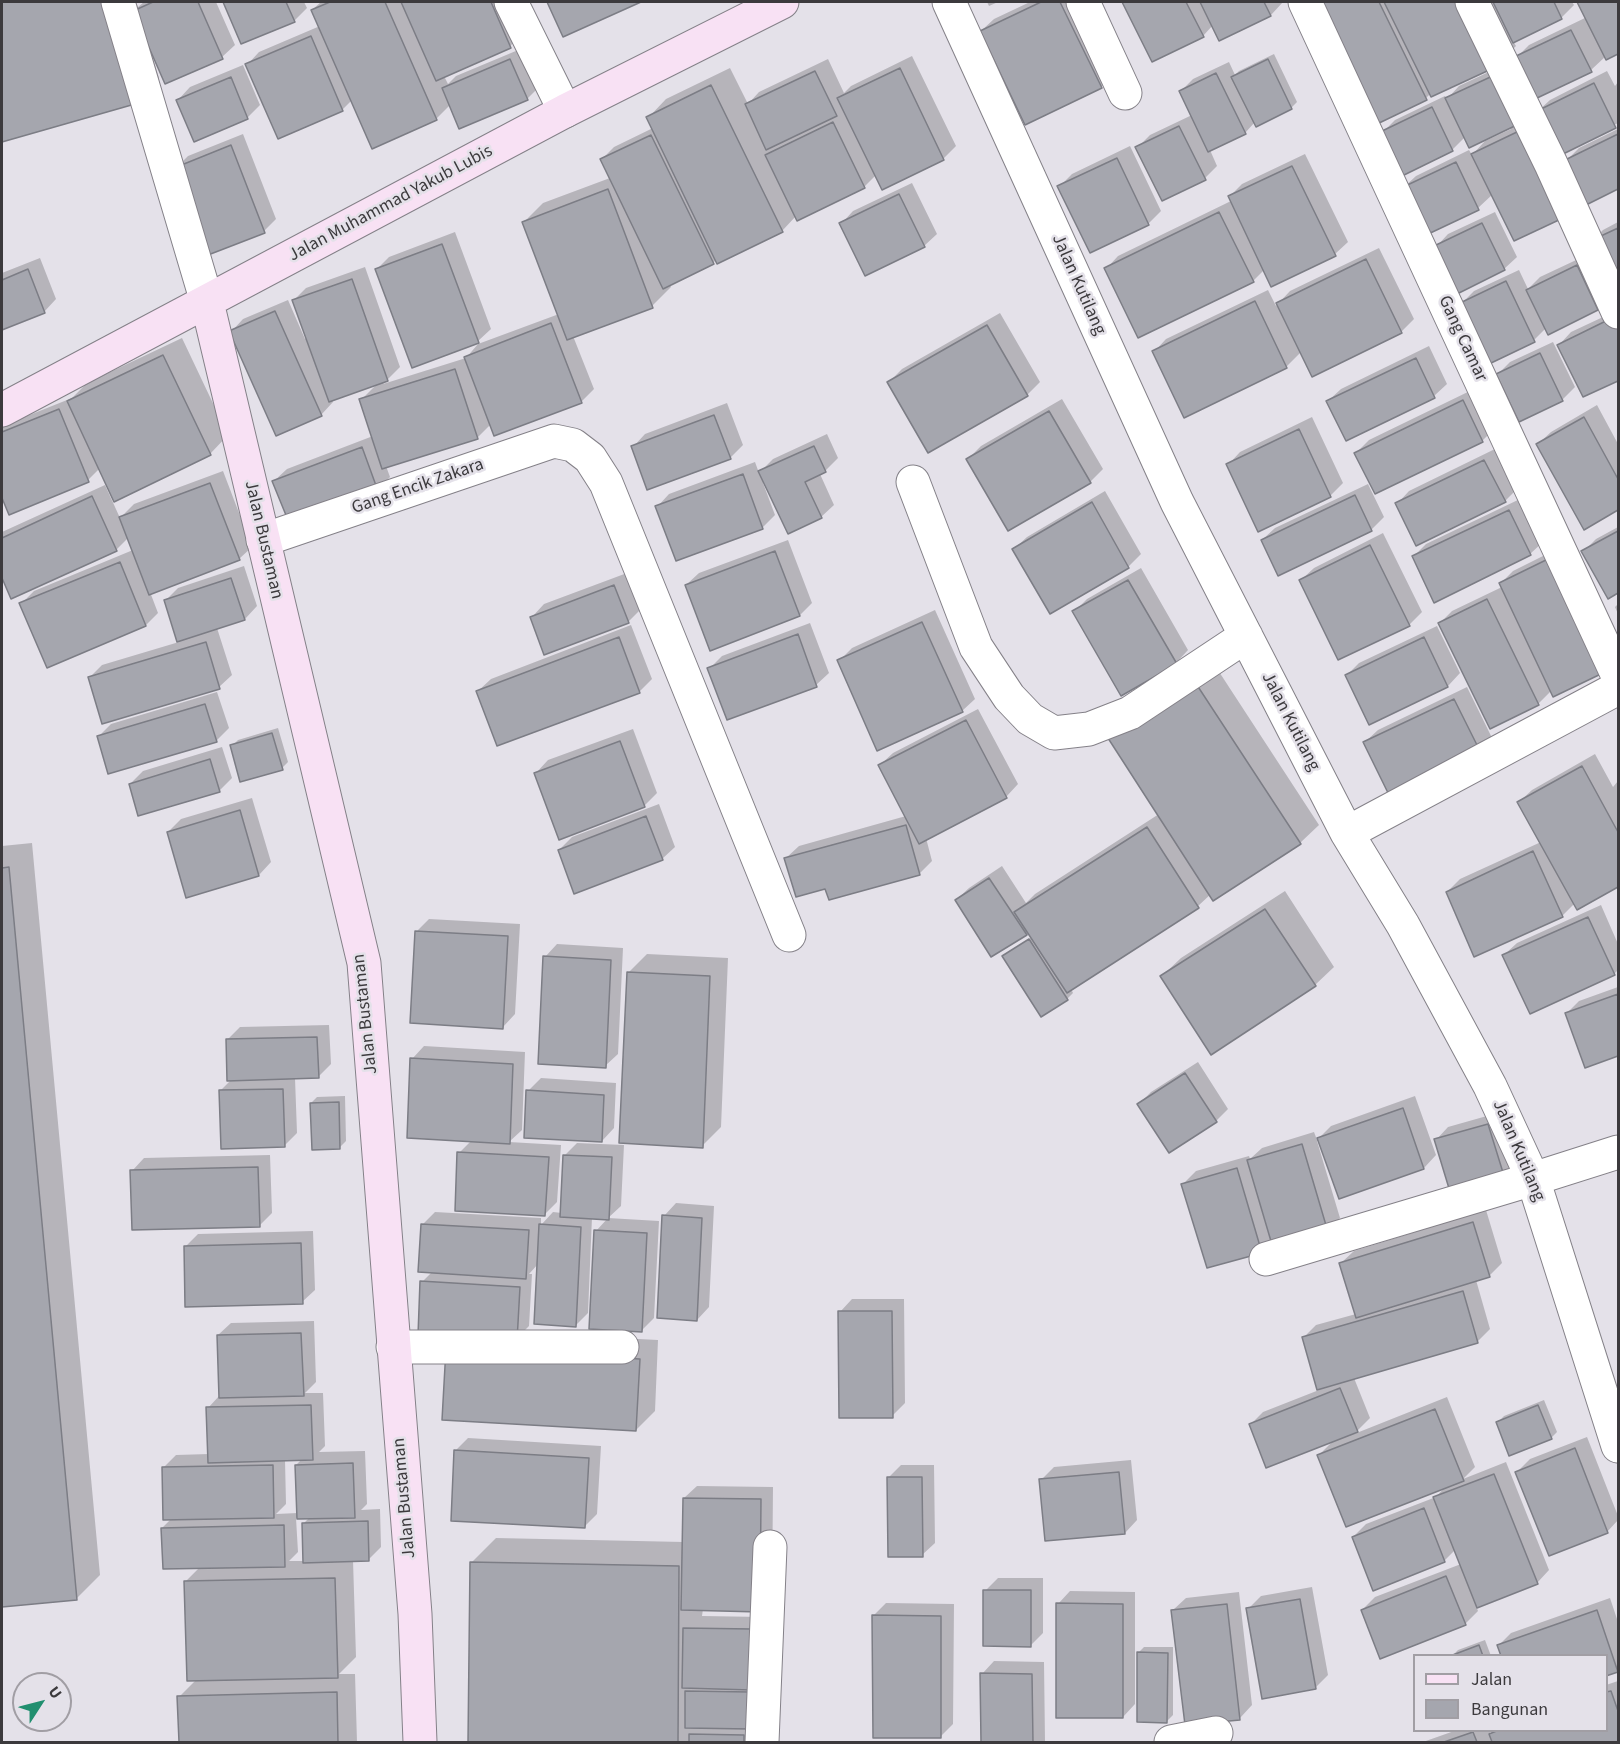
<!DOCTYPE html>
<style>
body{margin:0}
#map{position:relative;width:1620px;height:1744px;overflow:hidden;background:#e4e1e9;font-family:"Source Sans 3",sans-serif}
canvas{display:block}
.frame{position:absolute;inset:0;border:3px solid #3c3a3d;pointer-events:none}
.legend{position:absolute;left:1413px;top:1654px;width:195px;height:78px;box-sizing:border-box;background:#e4e1e9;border:2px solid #a19ea4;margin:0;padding:8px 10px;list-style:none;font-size:18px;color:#3c3a3d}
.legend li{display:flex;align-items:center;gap:12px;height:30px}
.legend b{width:30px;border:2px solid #a19ea4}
.north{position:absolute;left:12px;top:1672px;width:60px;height:60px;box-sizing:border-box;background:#e4e1e9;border:2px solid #a19ea4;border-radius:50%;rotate:54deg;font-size:16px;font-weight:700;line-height:24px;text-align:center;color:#3c3a3d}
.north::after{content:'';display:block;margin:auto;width:21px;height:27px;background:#218f6f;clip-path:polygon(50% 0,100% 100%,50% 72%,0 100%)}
</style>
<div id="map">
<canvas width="1620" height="1744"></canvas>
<div class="frame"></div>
<ul class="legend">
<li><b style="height:8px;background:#f8e1f4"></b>Jalan</li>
<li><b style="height:16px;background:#a5a6ae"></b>Bangunan</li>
</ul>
<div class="north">U</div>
</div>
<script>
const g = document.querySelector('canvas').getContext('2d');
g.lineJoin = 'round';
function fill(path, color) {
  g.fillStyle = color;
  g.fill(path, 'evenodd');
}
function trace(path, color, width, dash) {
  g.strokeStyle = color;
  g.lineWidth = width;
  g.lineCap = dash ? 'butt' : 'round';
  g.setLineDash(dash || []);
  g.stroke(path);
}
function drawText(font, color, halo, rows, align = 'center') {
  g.font = font + ' "Source Sans 3",sans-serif';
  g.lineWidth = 5;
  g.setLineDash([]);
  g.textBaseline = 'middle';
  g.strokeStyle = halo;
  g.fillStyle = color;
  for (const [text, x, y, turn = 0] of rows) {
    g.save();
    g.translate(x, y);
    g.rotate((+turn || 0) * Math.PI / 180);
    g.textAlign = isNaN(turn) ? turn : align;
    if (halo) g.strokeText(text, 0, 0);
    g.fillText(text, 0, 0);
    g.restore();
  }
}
const shadow = new Path2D(`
 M2,2H136L138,7L144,2H216L235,45L222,57L165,82L154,57L153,58L159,78L134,103L2,140Z
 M224,2H304L307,8L294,21L242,43Z
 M321,2H518L529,28L510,46L444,76L448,84L456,76L523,48L540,86L527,99L450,105L436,119L352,100L342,110L247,65L259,52L320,26L312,10Z
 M548,2H637L563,35Z
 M987,2H998L989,6Z
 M1030,2H1078L1114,74L1101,87L981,31L994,19Z
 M1124,2H1283L1271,15L1220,39L1213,25L1203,36L1152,60Z
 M1316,2H1572L1574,5L1562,17L1513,41L1516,46L1497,64L1431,93L1426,98Z
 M1579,2H1618V52L1607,58L1606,56L1591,70L1516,58L1529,45L1587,17Z
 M1274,54L1297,102L1291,108L1255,122L1245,133L1210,150L1217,166L1205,178L1137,148L1150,135L1192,115L1180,92L1193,79L1229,62L1235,75L1239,71Z
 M912,56L956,146L943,159L876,175L864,187L796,216L782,231L717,259L713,263L670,284L671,287L652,306L573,336L594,389L581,402L491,424L477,438L386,466L390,477L378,490L274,481L287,469L373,436L361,400L377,384L332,400L333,402L321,415L231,332L243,319L288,300L305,339L308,338L294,300L306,288L365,267L400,367L383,384L466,358L478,344L559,314L524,222L543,203L610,178L602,159L614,147L653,128L648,118L666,99L730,68L748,104L759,92L828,59L844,93L851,86Z
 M1512,61L1532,119L1493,194L1478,208L1425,234L1403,188L1416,176L1469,150L1472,155L1485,141L1511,129L1509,127L1465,137L1452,150L1403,174L1382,133L1395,120L1445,96L1447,99L1459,86Z
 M243,65L260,105L247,118L195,140L178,100L190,87Z
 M1607,71L1615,86L1618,82V123L1558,155L1537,112L1550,100Z
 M1618,129V187L1587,203L1566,161L1579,148Z
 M243,134L276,219L264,231L176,168L188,156Z
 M1130,146L1161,211L1148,224L1059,187L1072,174Z
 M1305,154L1348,242L1335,254L1264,270L1253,281L1106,269L1118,256L1231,201L1229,197L1242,184Z
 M912,183L937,234L924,246L841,224L853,211Z
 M1495,212L1517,257L1504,269L1436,247L1448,234Z
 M1618,222V284L1590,243L1603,230Z
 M455,232L491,329L478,341L413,366L377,269L389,257Z
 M1379,248L1414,319L1401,332L1301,352L1287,366L1185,416L1154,352L1166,339L1268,290L1276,306L1290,291Z
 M1589,254L1610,296L1597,309L1546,328L1534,340L1490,362L1461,304L1474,291L1519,270L1528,289L1540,277Z
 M40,258L56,299L44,312L2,328V273Z
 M1618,310V379L1583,395L1559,345L1571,332Z
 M1000,313L1040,382L1027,395L889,382L902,369Z
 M182,338L228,435L210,454L100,468L88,480L9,513L2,494V426L72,398L87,383Z
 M1553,342L1575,387L1562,400L1497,375L1510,362Z
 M1429,346L1447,384L1434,396L1346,439L1328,401L1341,389Z
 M1476,388L1495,428L1482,441L1356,453L1369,440Z
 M1062,399L1103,469L1090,482L968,459L981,446Z
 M727,403L743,445L731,457L648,488L633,447L645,434Z
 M1597,405L1618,444V509L1585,528L1538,444L1551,432Z
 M1312,417L1343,483L1331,495L1259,530L1228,465L1240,452Z
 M827,434L838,458L825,471L820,474L834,505L821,517L765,482L763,483L775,515L762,528L657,507L669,494L755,462L759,473L773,459Z
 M1497,448L1517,489L1505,501L1397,504L1409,491Z
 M223,471L252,547L239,559L150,592L158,613L146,625L21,604L34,591L133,550L129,537L116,550L12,597L2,574V532L105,485L120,518L134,504Z
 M1368,484L1384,517L1371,530L1262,540L1275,528Z
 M1105,491L1141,554L1128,567L1050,612L1014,549L1027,537Z
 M1522,498L1543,542L1530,554L1414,556L1426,544Z
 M1618,527V591L1608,597L1583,552L1596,539Z
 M1383,533L1422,612L1409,625L1301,580L1314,568Z
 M788,540L812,603L800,615L686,585L699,573Z
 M1561,547L1552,690L1538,704L1440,623L1452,611L1502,587L1501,583L1513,571Z
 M244,566L257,606L245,619L217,628L232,675L219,687L89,678L102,665L179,642L165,601L178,588Z
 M1141,568L1188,650L1176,663L1074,612L1087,599Z
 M627,573L641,609L628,622L532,617L544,604Z
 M1618,604V614L1615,607Z
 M935,610L975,699L962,711L839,661L852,648Z
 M810,623L829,673L816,685L709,669L722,656Z
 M631,625L652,679L639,692L478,691L491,679Z
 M1437,626L1460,673L1448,686L1370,723L1347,675L1359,663Z
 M1212,661L1319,825L1300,843L1211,894L1198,906L1071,989L1073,993L1067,999L1042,1014L1004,957L1032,937L1028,931L1026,934L956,900L969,888L1002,866L1026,903L1035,894L1159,814L1108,735Z
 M1467,687L1495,744L1482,756L1365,742L1378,730Z
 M217,692L229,728L216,741L99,736L111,724Z
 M978,709L1018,784L1006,797L926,838L932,861L920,873L830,898L826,887L786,858L799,846L906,816L880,765L893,753Z
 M278,728L288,762L282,768L232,746L238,740Z
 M633,729L657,793L644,806L536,773L548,760Z
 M222,747L232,778L219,791L130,784L143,771Z
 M1595,754L1613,787L1618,781V885L1578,908L1575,903L1562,916L1447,892L1460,879L1541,842L1519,802L1532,790Z
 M252,798L271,862L259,875L168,832L181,819Z
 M659,804L675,847L662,859L559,850L572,837Z
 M32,843L100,1575L76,1599L2,1605V846Z
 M1285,891L1334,967L1315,985L1162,976L1181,958Z
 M1601,905L1618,944V970L1614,974L1504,955L1517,943Z
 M429,919L520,924L515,1014L503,1027L417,931Z
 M557,944L623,948L618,1054L605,1066L545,957Z
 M647,954L728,958L721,1127L702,1146L628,973Z
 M1618,987V1055L1586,1066L1567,1013L1579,1001Z
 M329,1025L331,1064L318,1077L295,1078L297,1133L284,1146L221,1090L232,1079L228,1039L240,1027Z
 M424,1046L525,1052L522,1130L509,1142L561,1145L557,1202L545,1214L459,1153L472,1140L412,1059Z
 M1198,1062L1228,1109L1216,1121L1139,1104L1151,1092Z
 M541,1078L616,1083L614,1128L602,1141L528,1091Z
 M345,1096L346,1141L340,1147L311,1103L317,1097Z
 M1415,1096L1436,1155L1424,1168L1340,1197L1319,1140L1317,1141L1340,1218L1327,1231L1261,1251L1183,1184L1196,1171L1249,1156L1250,1159L1262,1148L1314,1132L1317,1140L1331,1126Z
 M1501,1112L1517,1165L1504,1178L1436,1140L1448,1127Z
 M577,1143L624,1145L621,1206L608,1218L592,1217L588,1313L576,1325L538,1264L529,1274H532L529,1326L522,1333L658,1340L655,1411L636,1430L447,1349L422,1282L432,1272L422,1225L435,1212L541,1218V1225L553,1212L562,1213L564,1156Z
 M270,1155L272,1213L259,1226L132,1171L144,1158Z
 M676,1203L714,1206L709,1307L697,1320L664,1216Z
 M1486,1210L1502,1263L1489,1276L1476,1280L1490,1329L1478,1341L1354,1378L1370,1418L1354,1434L1447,1397L1475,1467L1463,1479L1506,1462L1549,1570L1537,1583L1476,1606L1478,1611L1465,1624L1362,1610L1375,1597L1461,1564L1455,1550L1444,1561L1353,1537L1366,1524L1436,1497L1446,1486L1319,1455L1334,1440L1250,1425L1263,1412L1319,1390L1303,1338L1316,1325L1356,1314L1341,1263L1354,1251Z
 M608,1218L659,1221L654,1318L642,1330L596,1231Z
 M313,1231L315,1290L302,1302L186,1246L198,1234Z
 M852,1299H904L905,1403L892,1416L840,1312Z
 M314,1321L316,1382L305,1393H323L325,1446L319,1452L365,1451L367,1504L361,1510L380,1509L381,1547L369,1559L353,1560L356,1657L339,1674H355L357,1742H180L179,1697L197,1679L185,1582L200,1567L162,1528L172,1518L163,1468L176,1455L209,1454L208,1408L220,1395L218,1335L231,1323ZM302,1459L296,1465L298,1513L276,1514L286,1504L285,1460ZM310,1517L303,1524L305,1561H289L298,1552L296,1518Z
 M1544,1400L1557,1432L1551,1438L1498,1422L1504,1416Z
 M1587,1437L1618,1516V1520L1607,1532L1517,1472L1530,1459Z
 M468,1438L601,1446L597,1514L584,1527L455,1451Z
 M1131,1460L1137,1520L1125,1533L1041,1480L1054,1467Z
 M901,1465H934L935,1543L922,1555L889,1477Z
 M697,1486L773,1487L772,1597L703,1609L702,1616L764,1617L756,1742H470L472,1562L496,1538L684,1542V1498Z
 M998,1578H1043V1633L1030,1646L985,1591Z
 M1312,1587L1328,1675L1315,1688L1248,1609L1261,1596Z
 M1070,1591L1135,1592V1704L1123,1717L1058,1604Z
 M1239,1592L1252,1705L1240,1718L1173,1610L1186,1598Z
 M1610,1598L1618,1622V1670L1606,1675V1656L1499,1645L1511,1633Z
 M886,1603L954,1604L953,1724L941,1736L873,1616Z
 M1485,1640L1491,1656H1452L1458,1650Z
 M1144,1647H1173V1715L1167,1721L1138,1653Z
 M994,1661L1044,1662L1045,1742H982V1674Z
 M1618,1681V1742H1423L1457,1730H1489L1491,1734L1495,1730H1606V1685Z`);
const building = new Path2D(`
 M2,2H105L135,104L2,142Z
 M153,2H198L223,59L165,84L133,11Z
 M223,2H286L295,22L241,44Z
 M330,2H385L437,120L372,149L311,10Z
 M401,2H491L511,48L436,81Z
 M547,2H641L563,37Z
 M1041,2H1060L1102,88L1025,125L980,31Z
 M1122,2H1186L1204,37L1152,62Z
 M1200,2H1264L1271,16L1219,41Z
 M1315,2H1379L1427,100L1375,125Z
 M1384,2H1467L1498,66L1431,97Z
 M1493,2H1554L1562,19L1513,43Z
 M1577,2H1618V54L1606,60Z
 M1571,30L1592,72L1535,99L1514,57Z
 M311,36L343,111L278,139L245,64Z
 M510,59L528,100L459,129L442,88Z
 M1268,59L1292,109L1256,127L1231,77Z
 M900,68L944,160L882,190L837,98Z
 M815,71L837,116L766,150L745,104Z
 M1216,73L1246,134L1208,152L1179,91Z
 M1499,73L1523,122L1469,148L1445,98Z
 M231,77L248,119L194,142L176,100Z
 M1594,83L1616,128L1557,157L1535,112Z
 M711,85L783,232L717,264L646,117Z
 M1432,107L1453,151L1402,176L1380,132Z
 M833,122L865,188L797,221L765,155Z
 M1179,126L1206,180L1162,201L1135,147Z
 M1519,131L1561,219L1514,241L1471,154Z
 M1618,134V189L1586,205L1565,160Z
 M651,135L714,264L663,289L600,159Z
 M231,145L265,233L208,255L174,168Z
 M1117,158L1149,225L1090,253L1057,186Z
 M1456,162L1479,210L1424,236L1401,188Z
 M1292,166L1336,256L1271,287L1228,196Z
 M608,189L653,308L567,340L522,222Z
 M899,194L925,247L865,276L839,223Z
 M1219,212L1254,282L1138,338L1104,268Z
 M1482,223L1505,270L1457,294L1434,246Z
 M1618,228V286L1588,242Z
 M442,244L479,343L412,368L375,269Z
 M1366,259L1402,333L1312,377L1276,303Z
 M1577,265L1598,310L1548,335L1526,290Z
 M28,269L45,313L2,330V280Z
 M352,279L388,381L329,402L292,300Z
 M1506,281L1535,342L1489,364L1460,303Z
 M1255,301L1287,368L1184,418L1152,351Z
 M275,311L322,416L276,436L229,331Z
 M1614,317L1618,326V381L1583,397L1557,345Z
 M551,323L582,403L494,436L464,357Z
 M987,325L1028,396L928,453L887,382Z
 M1540,353L1563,401L1519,422L1496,374Z
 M163,355L211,455L114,502L67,401Z
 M1416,358L1435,398L1346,441L1326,401Z
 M455,369L478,439L382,469L359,399Z
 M1463,400L1483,442L1375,494L1354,453Z
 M59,409L89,482L9,515L2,498V432Z
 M1049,411L1091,483L1008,531L966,459Z
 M714,415L731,459L647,490L631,446Z
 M1584,417L1618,479V510L1584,530L1536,444Z
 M1299,429L1331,497L1258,532L1226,464Z
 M814,446L826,472L805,482L822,518L788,534L758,471Z
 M362,447L378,491L290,525L272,481Z
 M1484,460L1506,502L1416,546L1395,503Z
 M743,474L763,529L676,561L655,506Z
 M210,483L240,560L149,595L119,517Z
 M1355,495L1372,531L1278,576L1261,540Z
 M92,496L117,551L11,599L2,578V538Z
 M1092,502L1129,568L1050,614L1012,549Z
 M1509,510L1531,555L1434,603L1412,556Z
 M1618,531V593L1608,599L1581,551Z
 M1370,545L1410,626L1338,660L1299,580Z
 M775,551L800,616L710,651L685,585Z
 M1548,559L1603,673L1553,697L1499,583Z
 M120,562L146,626L47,668L19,603Z
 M231,578L245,620L177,642L164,600Z
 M1128,580L1177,664L1121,696L1072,611Z
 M614,585L629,623L544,655L530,617Z
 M1487,599L1539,705L1490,729L1438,623Z
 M922,622L963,712L877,751L837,660Z
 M798,634L817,687L727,720L707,668Z
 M619,637L640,693L497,746L476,691Z
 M1424,637L1448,687L1369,725L1345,675Z
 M206,642L220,689L102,724L88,677Z
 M1193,679L1301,844L1213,901L1106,735Z
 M1454,699L1483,757L1392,801L1363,742Z
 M205,704L217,742L108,774L97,736Z
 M966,720L1007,798L919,844L878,765Z
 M272,733L283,770L240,782L230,745Z
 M620,741L645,807L559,840L534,773Z
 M210,759L220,792L138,816L129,784Z
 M1582,766L1618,832V887L1577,910L1517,802Z
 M240,810L259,876L186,898L167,832Z
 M646,816L663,860L574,894L558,850Z
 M906,825L920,875L829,900L825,889L796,897L784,858Z
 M1147,827L1199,908L1067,993L1014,912Z
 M1533,851L1563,917L1474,957L1446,892Z
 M9,867L77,1600L2,1607V868Z
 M989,878L1027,935L991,957L955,900Z
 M1265,909L1316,986L1211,1055L1160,976Z
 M1588,917L1615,975L1530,1014L1502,955Z
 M415,931L508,936L503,1029L410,1023Z
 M1029,939L1068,1000L1041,1017L1002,956Z
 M543,956L611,960L606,1068L538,1064Z
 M627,972L710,976L703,1148L619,1143Z
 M1618,994V1056L1585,1068L1565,1013Z
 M317,1037L319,1078L227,1081L226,1039Z
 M410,1058L513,1064L510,1144L407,1138Z
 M1185,1073L1217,1122L1169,1153L1137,1104Z
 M283,1089L285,1147L221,1149L219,1090Z
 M526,1090L604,1095L602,1142L524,1138Z
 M339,1102L340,1149L312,1150L310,1103Z
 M1403,1108L1424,1169L1339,1199L1317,1138Z
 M1488,1124L1505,1179L1451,1195L1434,1139Z
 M1302,1144L1328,1232L1273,1248L1247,1160Z
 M457,1152L549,1157L545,1216L455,1211Z
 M563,1155L612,1157L609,1220L560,1217Z
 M258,1167L260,1227L132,1230L130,1170Z
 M1237,1168L1262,1253L1207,1268L1181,1184Z
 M662,1215L702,1218L697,1321L657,1318Z
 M1473,1222L1490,1277L1356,1318L1339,1263Z
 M421,1224L529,1230L526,1279L418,1272Z
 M539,1224L581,1227L576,1327L534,1324Z
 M594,1230L647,1233L642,1332L589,1329Z
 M301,1243L303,1304L185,1307L184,1246Z
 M420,1281L520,1287L517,1341L418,1335Z
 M1463,1291L1478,1343L1317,1390L1302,1337Z
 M838,1311H892L893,1418H839Z
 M301,1333L304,1396L219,1398L217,1335Z
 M446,1348L640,1359L636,1431L442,1420Z
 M1340,1388L1358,1432L1266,1468L1249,1424Z
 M311,1405L313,1460L208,1463L206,1407Z
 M1538,1405L1552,1439L1509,1456L1496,1422Z
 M1435,1409L1464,1481L1346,1527L1317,1455Z
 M1575,1448L1608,1533L1549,1556L1515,1472Z
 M454,1450L589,1458L585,1528L451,1521Z
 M353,1463L355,1518L297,1519L295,1465Z
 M273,1465L274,1518L163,1520L162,1467Z
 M1119,1472L1125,1534L1045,1541L1039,1479Z
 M1494,1474L1538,1584L1477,1608L1433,1497Z
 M887,1477H922L923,1557H888Z
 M683,1498L761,1499L760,1612L681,1610Z
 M1424,1508L1445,1562L1373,1591L1352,1537Z
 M368,1521L369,1561L303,1563L302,1523Z
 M284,1525L285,1567L163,1569L161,1528Z
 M470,1562L679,1566L678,1742H468Z
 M1446,1576L1466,1625L1380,1659L1361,1610Z
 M335,1578L338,1678L187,1681L184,1581Z
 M983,1590H1031V1647L983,1646Z
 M1300,1599L1316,1689L1262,1699L1246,1608Z
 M1056,1603L1123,1604V1718H1056Z
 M1227,1604L1240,1720L1185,1725L1171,1610Z
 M1597,1610L1618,1672L1606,1676V1656H1501L1497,1645Z
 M872,1615L941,1616V1738H873Z
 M683,1628L752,1629L751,1690L682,1688Z
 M1479,1645L1483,1656H1450Z
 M1137,1652L1168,1653L1167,1723L1137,1722Z
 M980,1673L1032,1674L1033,1742H981Z
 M685,1691L751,1692L750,1729L685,1728Z
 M1611,1691L1618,1711V1742H1492L1489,1734L1499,1730H1606V1692Z
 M337,1692L338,1742H179L177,1696Z
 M1473,1732L1477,1742H1444Z
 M689,1734L744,1735V1742H689Z`);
const street = new Path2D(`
 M118,2L207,302
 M511,2L565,111
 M949,2L1177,502L1347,833L1403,925L1490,1086L1533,1179L1618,1446
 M1083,2L1125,93
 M1305,2L1618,676
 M1472,2L1551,164L1618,312
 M913,482L976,647L1009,697L1030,719L1054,733L1089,729L1130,713L1246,636
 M263,540L554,441L573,445L590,458L606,483L789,935
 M1347,833L1618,688
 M1266,1259L1533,1179L1618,1152
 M393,1347H622
 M762,1742L770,1547
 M1171,1742L1216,1733`);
const secondary = new Path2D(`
 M207,302L364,963L415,1614L420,1742
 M2,410L565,111L782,2`);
const streetNames = [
 ["Jalan Muhammad Yakub Lubis",391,204,-28],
 ["Jalan Kutilang",1078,285,66],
 ["Gang Camar",1462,339,65],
 ["Gang Encik Zakara",418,487,-19],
 ["Jalan Bustaman",263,540,77],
 ["Jalan Kutilang",1290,722,63],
 ["Jalan Bustaman",366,1014,-96],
 ["Jalan Kutilang",1518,1151,67],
 ["Jalan Bustaman",405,1498,-95]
];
fill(shadow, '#0003');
fill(building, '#a5a6ae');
trace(building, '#7c7d85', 1.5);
trace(street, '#848188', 35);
trace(secondary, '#848188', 35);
trace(street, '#fff', 33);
trace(secondary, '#f8e1f4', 33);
drawText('18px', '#3c3a3d', '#e4e1e9', streetNames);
</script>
